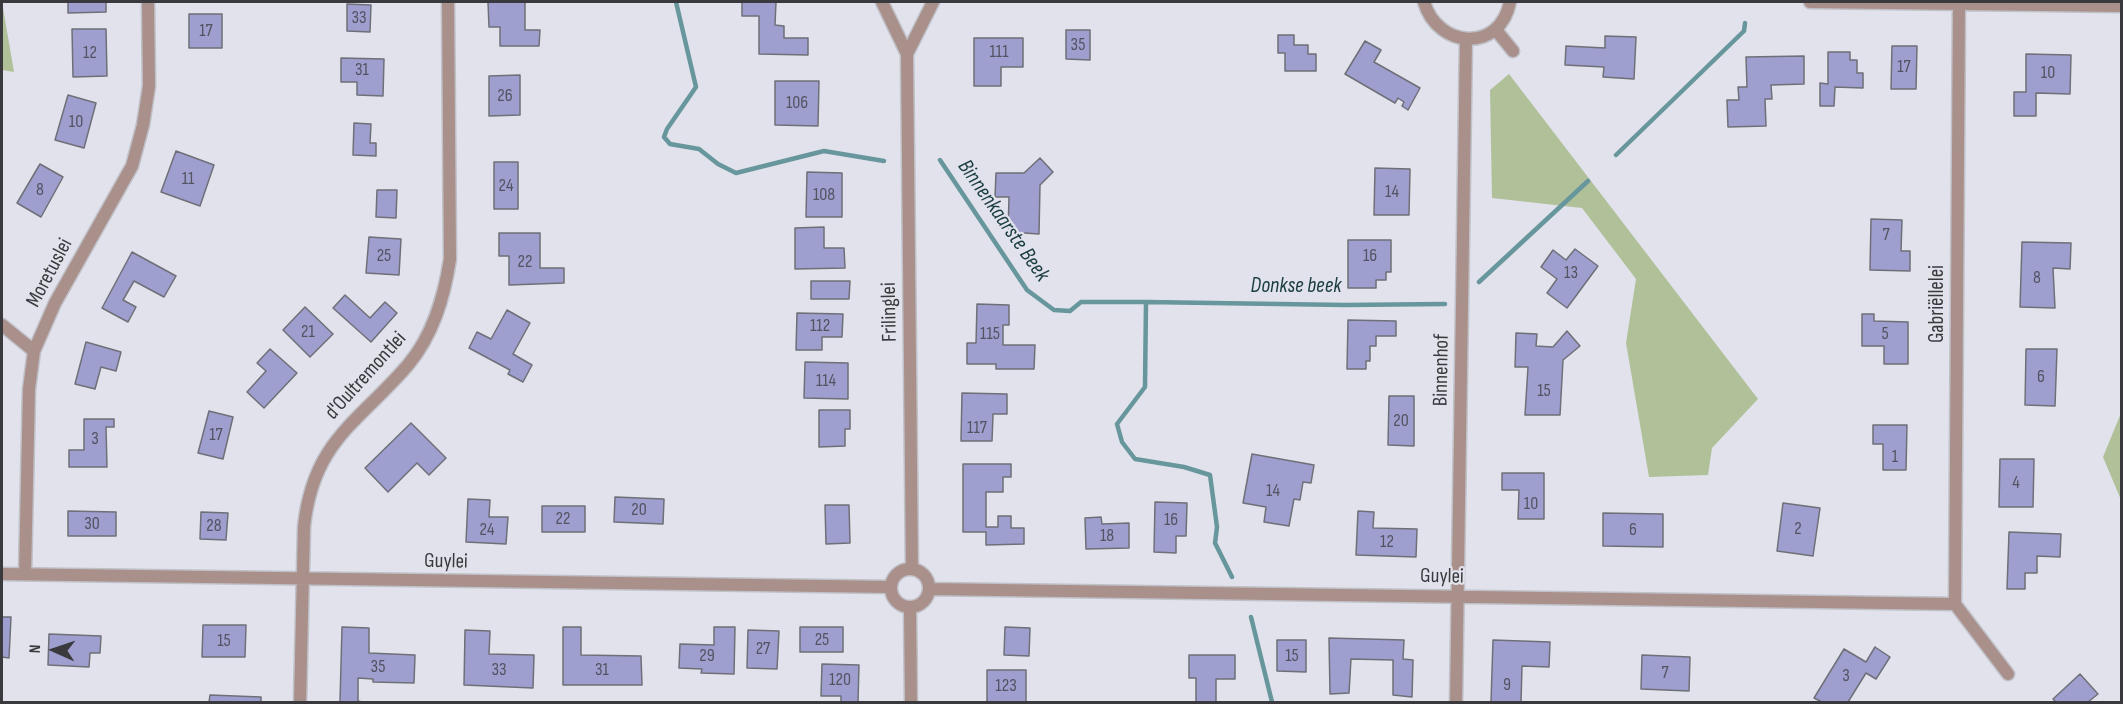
<!DOCTYPE html>
<meta charset="utf-8">
<style>
body{margin:0}
#map{position:relative;width:2123px;height:704px;overflow:hidden;background:#e1e2eb;font-family:"Sofia Sans Condensed",sans-serif}
canvas{display:block}
.frame{position:absolute;inset:0;border:3px solid #3a3a3e;pointer-events:none}
.north{position:absolute;left:24px;top:620px;width:60px;height:60px;-webkit-text-stroke:4px #e1e2eb;paint-order:stroke;rotate:273deg;font-size:16px;font-weight:700;line-height:24px;text-align:center;color:#3a3a3e}
.north::after{content:'';display:block;margin:auto;width:21px;height:27px;background:#3a3a3e;clip-path:polygon(50% 0,100% 100%,50% 72%,0 100%)}
</style>
<div id="map">
<canvas width="2123" height="704"></canvas>
<div class="frame"></div>
<div class="north">N</div>
</div>
<script>
const g = document.querySelector('canvas').getContext('2d');
g.lineJoin = 'round';
function fill(path, color) {
  g.fillStyle = color;
  g.fill(path, 'evenodd');
}
function trace(path, color, width, dash) {
  g.strokeStyle = color;
  g.lineWidth = width;
  g.lineCap = dash ? 'butt' : 'round';
  g.setLineDash(dash || []);
  g.stroke(path);
}
function drawText(font, color, halo, rows, align = 'center') {
  g.font = font + ' "Sofia Sans Condensed",sans-serif';
  g.lineWidth = 4.5;
  g.setLineDash([]);
  g.textBaseline = 'middle';
  g.strokeStyle = halo;
  g.fillStyle = color;
  for (const [text, x, y, turn = 0] of rows) {
    g.save();
    g.translate(x, y);
    g.rotate((+turn || 0) * Math.PI / 180);
    g.textAlign = isNaN(turn) ? turn : align;
    if (halo) g.strokeText(text, 0, 0);
    g.fillText(text, 0, 0);
    g.restore();
  }
}
const green = new Path2D(`
 M2,2L14,72L2,70Z
 M1509,74L1758,399L1712,448L1708,475L1649,477L1626,343L1636,279L1582,208L1492,198L1490,90Z
 M2121,413V500L2103,457Z`);
const stream = new Path2D(`
 M676,2L696,87L667,129L664,137L670,144L699,149L718,164L736,173L824,151L884,161
 M1616,155L1744,31L1745,23
 M940,160L1027,290L1054,310L1070,311L1081,302H1146L1145,387L1117,424L1122,442L1135,459L1184,467L1210,475L1217,527L1215,543L1232,577
 M1479,282L1588,181
 M1146,302L1345,305L1445,304
 M1251,617L1272,702`);
const building = new Path2D(`
 M68,2H106V12L68,13Z
 M488,2H525V30H540L539,46H500V27H489Z
 M742,2H776L775,25L784,26V38H808V55L759,54V16H742Z
 M347,4L371,5L370,32L347,31Z
 M189,14H222V48H189Z
 M72,29H106L107,76L73,77Z
 M1066,30H1090V60L1066,59Z
 M1278,35H1294V45H1308V54H1316V71H1285V53H1278Z
 M1605,36L1636,37L1634,79L1603,77L1604,67L1565,65L1566,46L1605,48Z
 M974,38H1023V67H1001V86H974Z
 M1365,41L1381,50L1374,62L1420,88L1408,110L1402,106L1404,102L1398,98L1395,103L1345,74Z
 M1892,46H1917L1916,89H1891Z
 M1828,52H1850V60H1857V73H1863V88L1835,87L1834,106H1820V83L1828,84Z
 M2026,54L2071,55L2070,94L2036,93V116H2014V92H2026Z
 M1804,56V84L1771,85L1772,99H1765L1766,126L1728,127L1727,100H1739L1738,87H1747L1746,57Z
 M341,58L384,59L383,96L357,95V82H341Z
 M520,75V115L489,116V76Z
 M775,81H819L818,126L775,125Z
 M68,95L96,103L84,148L55,140Z
 M354,123L371,124L370,143H376V156L353,155Z
 M176,151L214,165L200,206L161,192Z
 M1040,158L1053,172L1040,185L1039,234L1008,232L1009,197H995L996,173H1024Z
 M494,162H518V209H494Z
 M40,164L63,177L41,217L17,203Z
 M1375,168L1410,169L1409,215H1374Z
 M807,172L842,173V217H806Z
 M377,190H397L396,218L376,217Z
 M1871,219L1902,220L1901,251H1910V271L1870,270Z
 M824,227V248H844L845,268L795,269V228Z
 M499,233H540V268H564V283L509,285V256H499Z
 M369,237L401,239L399,275L366,273Z
 M1348,240H1391V272H1386V280H1376V288H1348Z
 M2022,242L2071,243L2070,269L2053,268L2055,308L2020,307Z
 M1575,249L1598,266L1567,308L1547,293L1557,279L1541,267L1553,250L1566,260Z
 M132,252L176,276L164,297L134,281L123,300L136,307L128,322L102,308Z
 M811,281H850L849,299H811Z
 M345,295L370,318L385,302L397,313L371,342L333,308Z
 M977,304L1009,305V325H1003V345H1035L1034,369H996V364H967V343H976Z
 M305,307L333,334L310,357L283,330Z
 M507,310L530,323L513,354L532,365L523,382L508,374L510,370L469,348L477,332L491,339Z
 M797,313L843,314L842,337H822V350H796Z
 M1862,314H1874V321L1908,322V364H1884V346H1862Z
 M1348,320L1396,321V336H1376V346H1370V361H1366V369H1347Z
 M1567,331L1580,346L1563,360L1560,415H1525L1528,367H1515L1516,333L1537,334L1536,346L1553,347Z
 M86,342L121,352L116,371L101,367L95,389L75,384Z
 M270,349L297,373L264,408L247,392L266,371L257,363Z
 M2026,349H2057L2055,406L2025,405Z
 M805,362L848,363V399L804,398Z
 M962,393L1007,394V414H993L992,441H961Z
 M1389,396H1414V446L1388,445Z
 M819,410H850V429H845V446L819,447Z
 M209,411L233,417L223,459L198,453Z
 M84,419H114V427H106L107,467H69V450H84Z
 M411,423L446,458L429,475L417,463L388,492L365,468Z
 M1873,425H1907L1906,470H1883V444H1873Z
 M1252,454L1314,465L1311,483L1303,482L1300,500L1294,499L1289,526L1264,522L1266,507L1243,503Z
 M2000,459H2034L2033,507H1999Z
 M963,464H1011V477H1003V492H986V527H998V516H1011V528H1024V544L986,545V532H963Z
 M1502,473H1544V519H1518L1519,490H1502Z
 M615,497L664,499L663,524L614,522Z
 M468,499L490,500L489,517H508L506,544L466,542Z
 M1155,502L1187,503L1186,536H1176V553L1154,552Z
 M1783,503L1820,508L1813,556L1777,551Z
 M825,505H849L850,543L826,544Z
 M542,506H585V532H542Z
 M68,511L116,512V536H68Z
 M1358,511L1374,512L1373,528L1417,529L1416,557L1356,555Z
 M201,512L228,513L226,540L200,539Z
 M1603,513L1663,514V547L1603,546Z
 M1101,517L1102,524L1129,523V548L1086,549L1085,518Z
 M2009,532L2061,534L2060,557L2037,556V573H2025V589H2007Z
 M2,617H11L9,658L2,657Z
 M203,625H246L245,657H202Z
 M342,627L369,628V653L415,655L414,683L373,682V679L358,678V701L362,702H340Z
 M563,627H581V655L641,656L642,685H563Z
 M714,627H735L734,674L701,673L702,669L679,668L680,644L714,645Z
 M800,627H843V652H800Z
 M1005,627L1030,628L1029,656L1004,655Z
 M465,630L490,631L489,654L534,655L533,688L464,685Z
 M748,630L779,631L777,669L747,668Z
 M49,634L101,636L100,653H90L89,667L48,665Z
 M1329,638L1404,640L1403,659L1413,660L1412,697L1393,695V660L1351,659L1349,693L1330,694Z
 M1277,640H1306V672L1277,671Z
 M1493,640L1550,642L1549,667L1522,666L1521,702H1491Z
 M1875,647L1890,657L1876,679L1866,673L1848,702H1822L1814,698L1844,649L1866,662Z
 M1189,655H1235V679H1216V702H1196V678H1189Z
 M1642,655L1690,657L1689,691L1641,689Z
 M822,664L859,665L858,702H841V696H821Z
 M987,670H1026V702H987Z
 M2080,674L2098,694L2088,702H2056L2053,699Z
 M210,695L261,697V702H209Z`);
const minor = new Path2D(`
 M882,2L907,54L912,569
 M1424,2C1438,49 1500,53 1510,2
 M1810,2L2122,6
 M1496,30L1513,51
 M907,54L933,2
 M2,325L34,351
 M891 588a19 19 0 1 1 38 0a19 19 0 1 1-38 0Z
 M2,574L891,587
 M25,574L29,389L34,351L55,303L132,166L143,125L149,86L148,2
 M929,589L1955,604
 M1955,604L1959,4
 M1955,604L2008,674
 M910,608L911,702
 M300,702L304,527C313,441 358,423 408,365C433,335 444,298 450,259L448,2
 M1456,702L1466,39`);
const numberNames = [
 ["33",359,18],
 ["17",206,31],
 ["35",1078,45],
 ["111",999,52],
 ["12",90,53],
 ["17",1904,67],
 ["31",362,70],
 ["10",2048,73],
 ["26",505,96],
 ["106",797,103],
 ["10",76,122],
 ["11",188,179],
 ["24",506,186],
 ["8",40,190],
 ["14",1392,192],
 ["108",824,195],
 ["7",1886,235],
 ["25",384,256],
 ["16",1370,256],
 ["22",525,262],
 ["13",1571,273],
 ["8",2037,278],
 ["112",820,326],
 ["21",308,332],
 ["115",990,334],
 ["5",1885,334],
 ["6",2041,377],
 ["114",826,381],
 ["15",1544,391],
 ["20",1401,421],
 ["117",977,428],
 ["17",216,435],
 ["3",95,439],
 ["1",1895,457],
 ["4",2016,483],
 ["14",1273,491],
 ["10",1531,504],
 ["20",639,510],
 ["22",563,519],
 ["16",1171,520],
 ["30",92,524],
 ["28",214,526],
 ["2",1798,529],
 ["24",487,530],
 ["6",1633,530],
 ["18",1107,536],
 ["12",1387,542],
 ["25",822,640],
 ["15",224,641],
 ["27",763,649],
 ["29",707,656],
 ["15",1292,656],
 ["35",378,667],
 ["33",499,670],
 ["31",602,670],
 ["7",1665,673],
 ["3",1846,676],
 ["120",840,680],
 ["9",1507,685],
 ["123",1006,686]
];
const streetNames = [
 ["Moretuslei",50,273,-62],
 ["Gabriëllelei",1938,304,-90],
 ["Frilinglei",890,312,-91],
 ["Binnenhof",1442,370,-89],
 ["d'Oultremontlei",366,376,-48],
 ["Guylei",446,562,1],
 ["Guylei",1442,577,1]
];
const waterNames = [
 ["Binnenkaarste Beek",1003,221,55],
 ["Donkse beek",1296,286]
];
fill(green, '#b0c19a');
trace(stream, '#67969c', 4.5);
fill(building, '#9e9fcf');
trace(building, '#6f6f78', 1.5);
trace(minor, '#c0c0c8', 15);
trace(minor, '#a9908a', 12);
drawText('18px', '#535362', null, numberNames);
drawText('21px', '#3a3a3e', '#e1e2eb', streetNames);
drawText('italic 22px', '#1a3c3f', '#e1e2eb', waterNames);
</script>
